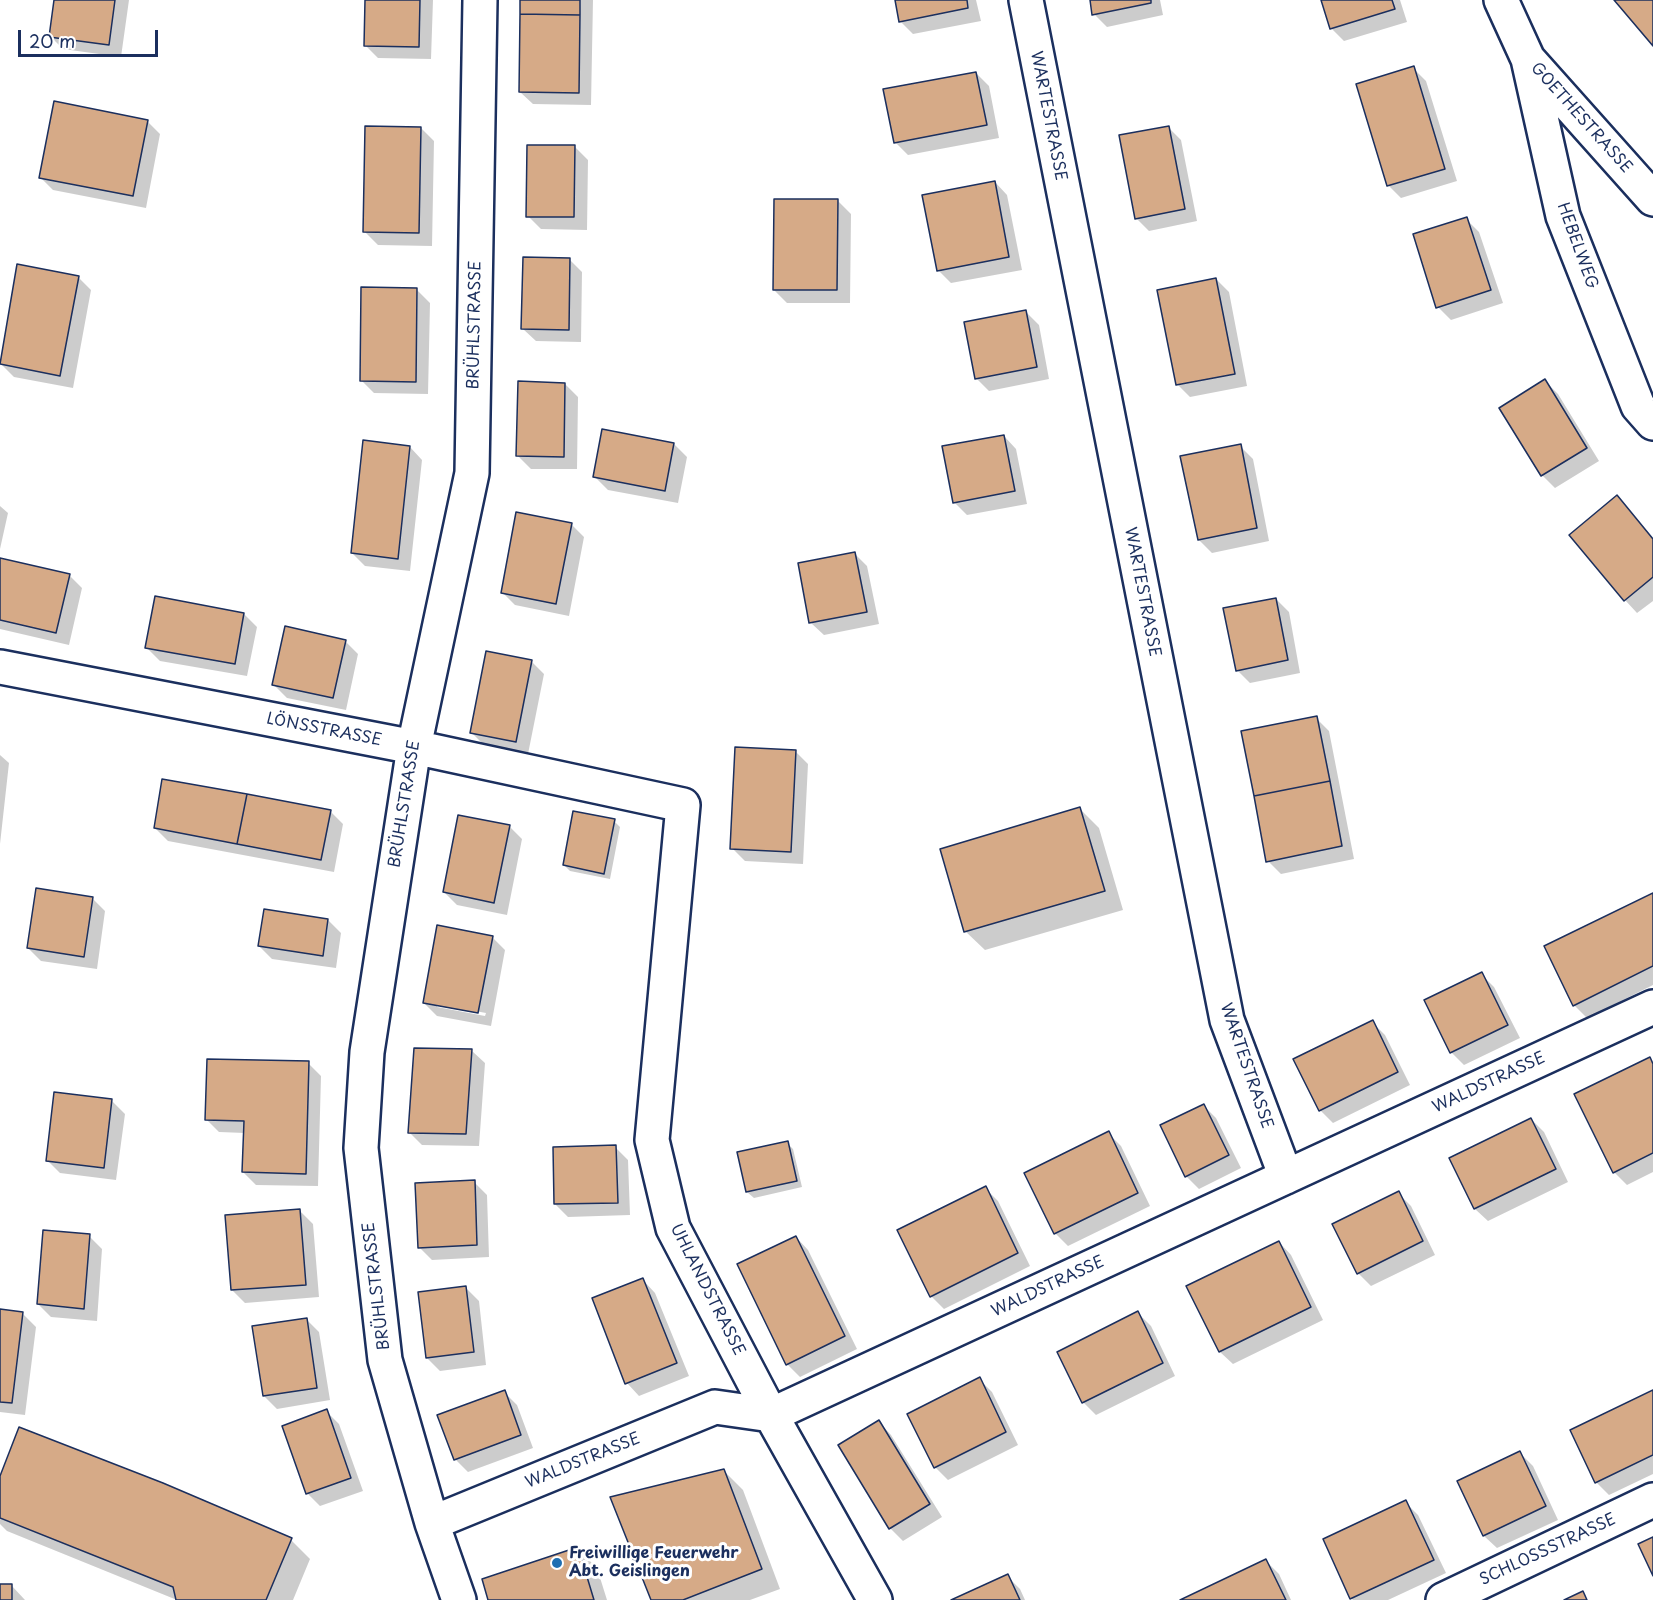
<!DOCTYPE html>
<meta charset="utf-8">
<style>
body{margin:0}
#map{position:relative;width:1653px;height:1600px;overflow:hidden;background:#fff;font-family:"Playpen Sans",sans-serif}
canvas{display:block}
.scale{position:absolute;left:18px;top:30px;width:140px;height:27px;box-sizing:border-box;border:3px solid #1b2f5e;border-top:0;padding-left:8px;font-size:18px;line-height:21px;white-space:nowrap;color:#1b2f5e;-webkit-text-stroke:4px #fff;paint-order:stroke}
</style>
<div id="map">
<canvas width="1653" height="1600"></canvas>
<div class="scale">20 m</div>
</div>
<script>
const g = document.querySelector('canvas').getContext('2d');
g.lineJoin = 'round';
function fill(path, color) {
  g.fillStyle = color;
  g.fill(path, 'evenodd');
}
function trace(path, color, width, dash) {
  g.strokeStyle = color;
  g.lineWidth = width;
  g.lineCap = dash ? 'butt' : 'round';
  g.setLineDash(dash || []);
  g.stroke(path);
}
function drawText(font, color, halo, rows, align = 'center') {
  g.font = font + ' "Playpen Sans",sans-serif';
  g.lineWidth = 6;
  g.setLineDash([]);
  g.textBaseline = 'middle';
  g.strokeStyle = halo;
  g.fillStyle = color;
  for (const [text, x, y, turn = 0] of rows) {
    g.save();
    g.translate(x, y);
    g.rotate((+turn || 0) * Math.PI / 180);
    g.textAlign = isNaN(turn) ? turn : align;
    if (halo) g.strokeText(text, 0, 0);
    g.fillText(text, 0, 0);
    g.restore();
  }
}
const shadow = new Path2D(`
 M55,0H129L121,57L63,49L50,36Z
 M366,0H433L431,59L378,58L365,45Z
 M522,0H593L591,105L533,104L520,92Z
 M896,0H976L981,21L913,34L900,21Z
 M1091,0H1160L1163,15L1107,27L1094,14Z
 M1322,0H1400L1407,22L1344,41L1331,28Z
 M1413,68L1426,81L1457,181L1401,198L1388,185Z
 M976,73L989,86L999,138L908,155L895,142Z
 M147,121L160,134L146,208L53,190L41,178Z
 M1168,127L1181,140L1197,221L1149,231L1136,218Z
 M421,128L434,141L432,246L378,245L365,232Z
 M575,147L588,160L587,230L541,229L528,216Z
 M995,182L1007,195L1022,270L951,283L938,270Z
 M838,201L851,214L850,303H787L774,290Z
 M1466,219L1479,232L1503,303L1451,320L1438,307Z
 M569,259L582,272L581,342L536,341L523,329Z
 M78,277L91,290L73,388L14,377L1,364Z
 M1216,279L1229,292L1247,386L1190,397L1177,384Z
 M417,290L430,303L428,394L374,393L361,380Z
 M1026,312L1039,325L1049,379L989,391L976,378Z
 M1545,381L1558,394L1599,461L1555,488L1542,475Z
 M565,384L578,397L577,469H531L518,456Z
 M1004,436L1016,449L1027,504L967,515L954,502Z
 M674,444L687,457L678,503L608,490L595,477Z
 M1240,446L1253,459L1269,541L1212,553L1199,540Z
 M410,447L422,460L410,571L365,566L352,553Z
 M1617,497L1653,539V601L1637,613L1625,600Z
 M0,506L8,513L0,549Z
 M571,524L584,537L569,616L515,605L502,592Z
 M854,553L867,566L879,624L824,635L811,623Z
 M0,559L69,575L82,588L69,645L0,629Z
 M1276,599L1289,612L1300,673L1250,683L1237,670Z
 M244,614L257,627L247,676L160,661L147,648Z
 M345,641L358,654L346,710L287,698L274,685Z
 M531,661L544,674L528,754L485,746L472,733Z
 M1316,718L1329,731L1354,859L1281,874L1268,861Z
 M795,751L808,764L803,864L745,861L732,848Z
 M0,755L9,763L0,844Z
 M1080,809L1099,828L1123,910L985,950L965,931Z
 M330,811L343,824L334,872L168,841L155,828Z
 M614,821L620,827L610,879L570,871L564,865Z
 M509,826L522,839L507,915L457,905L444,892Z
 M1653,894V985L1587,1018L1574,1005Z
 M92,898L105,911L97,969L41,961L28,948Z
 M328,920L341,933L336,968L272,959L259,946Z
 M492,937L505,950L491,1026L437,1016L424,1003ZM437,1004L486,1013L485,1016L437,1007Z
 M1481,974L1494,987L1520,1038L1464,1065L1451,1052Z
 M1372,1022L1385,1035L1410,1085L1333,1123L1320,1110L1295,1060Z
 M472,1051L485,1063L479,1146L422,1145L409,1132Z
 M1649,1059L1653,1063V1172L1627,1185L1614,1172Z
 M308,1063L321,1076L318,1186L256,1185L243,1172L245,1133L219,1132L206,1119Z
 M112,1101L125,1114L116,1180L60,1173L47,1160Z
 M1203,1105L1216,1118L1241,1168L1199,1189L1186,1176Z
 M1531,1119L1544,1132L1568,1182L1488,1221L1475,1209L1451,1159Z
 M1108,1133L1121,1146L1150,1206L1068,1246L1055,1233Z
 M787,1143L793,1149L802,1187L754,1198L747,1192Z
 M615,1147L628,1160L630,1215L568,1217L555,1204Z
 M474,1182L487,1195L489,1257L432,1260L419,1247Z
 M985,1188L998,1201L1030,1266L944,1309L931,1296Z
 M1398,1193L1411,1206L1435,1255L1371,1286L1358,1273L1334,1224Z
 M300,1211L313,1224L319,1297L245,1303L232,1290Z
 M89,1236L102,1249L97,1321L51,1317L38,1304Z
 M796,1237L808,1250L857,1349L800,1377L787,1364Z
 M1279,1242L1291,1255L1323,1320L1233,1364L1220,1352L1188,1287Z
 M643,1280L655,1293L689,1376L639,1396L627,1383Z
 M466,1288L479,1301L486,1365L440,1371L427,1358Z
 M0,1311L23,1314L36,1327L25,1415L0,1412Z
 M1138,1313L1151,1326L1175,1376L1096,1415L1083,1402Z
 M306,1319L319,1332L330,1400L277,1409L264,1396Z
 M979,1379L992,1392L1018,1445L948,1480L935,1467Z
 M504,1392L517,1405L533,1448L468,1472L455,1459Z
 M1653,1392V1474L1609,1495L1596,1482Z
 M326,1411L339,1424L363,1491L320,1506L307,1493Z
 M879,1422L891,1435L942,1517L903,1541L890,1528Z
 M1520,1453L1533,1466L1558,1520L1497,1548L1484,1536L1459,1482Z
 M724,1471L743,1490L780,1589L750,1600H653Z
 M0,1480L291,1540L310,1559L293,1600H177L7,1531L0,1524Z
 M1405,1502L1418,1515L1446,1573L1388,1600H1353L1351,1598Z
 M578,1549L597,1568L607,1600H490Z
 M1266,1561L1279,1574L1291,1600H1183Z
 M1007,1576L1020,1589L1025,1600H955Z
 M0,1585L12,1586L25,1600H0Z`);
const building = new Path2D(`
 M54,0H115L109,45L49,37Z
 M365,0H420L419,47L364,46Z
 M520,0H580V15L520,14Z
 M895,0H967L968,8L899,22Z
 M1090,0H1151V3L1092,15Z
 M1321,0H1392L1395,9L1330,29Z
 M1614,0H1653V46Z
 M520,14L580,15L579,93L519,92Z
 M1414,66L1445,169L1387,186L1356,84Z
 M976,72L987,125L894,143L883,89Z
 M54,101L148,120L133,196L39,178Z
 M365,126L421,127L419,233L363,232Z
 M1169,126L1185,209L1135,219L1119,135Z
 M527,145H575L574,217H526Z
 M995,181L1009,257L937,271L922,195Z
 M774,199H838L837,290H773Z
 M1467,217L1491,290L1436,308L1413,234Z
 M523,257L570,258L569,330L521,329Z
 M17,264L79,276L60,376L0,364Z
 M1216,278L1235,374L1176,385L1157,290Z
 M361,287L417,288L416,382L360,381Z
 M1026,310L1037,367L975,379L964,322Z
 M1545,379L1587,448L1541,476L1499,408Z
 M518,381L565,383L564,457L516,456Z
 M602,429L674,443L665,491L593,477Z
 M1004,435L1015,491L953,503L942,446Z
 M363,440L410,446L398,559L351,553Z
 M1241,444L1257,528L1198,540L1180,456Z
 M1617,495L1653,539V577L1624,601L1569,535Z
 M516,512L572,523L556,604L501,593Z
 M855,552L867,612L809,623L798,563Z
 M0,558L70,574L56,633L0,620Z
 M155,596L244,613L235,664L145,648Z
 M1276,598L1288,660L1236,671L1223,608Z
 M285,626L346,640L333,698L272,685Z
 M486,651L532,660L516,742L470,733Z
 M1317,716L1330,781L1254,796L1241,731Z
 M735,747L796,750L791,852L730,849Z
 M162,779L247,794L237,844L154,828Z
 M1330,781L1342,846L1266,862L1254,796Z
 M247,794L331,810L321,860L237,844Z
 M1080,807L1105,891L964,932L940,849Z
 M573,811L615,819L604,874L563,865Z
 M458,815L510,825L494,903L443,892Z
 M36,888L93,897L84,957L27,948Z
 M1653,893V966L1573,1006L1544,946Z
 M264,909L328,919L323,956L258,946Z
 M437,925L493,936L478,1013L423,1003Z
 M1482,972L1508,1025L1450,1053L1424,1000Z
 M1373,1020L1398,1072L1319,1111L1293,1059Z
 M414,1048L472,1049L466,1134L408,1133Z
 M1650,1057L1653,1064V1153L1613,1173L1574,1094Z
 M207,1059L309,1061L306,1174L242,1172L244,1121L205,1120Z
 M54,1092L112,1099L104,1168L46,1161Z
 M1204,1104L1229,1155L1185,1177L1160,1125Z
 M1531,1118L1556,1169L1474,1209L1449,1158Z
 M1109,1131L1138,1193L1054,1234L1024,1173Z
 M788,1141L797,1181L746,1192L737,1152Z
 M616,1145L618,1203L554,1204L553,1147Z
 M475,1180L477,1245L418,1248L415,1183Z
 M986,1186L1018,1253L930,1297L897,1230Z
 M1399,1191L1423,1241L1357,1274L1332,1224Z
 M300,1209L306,1285L231,1290L225,1215Z
 M43,1230L90,1234L84,1309L37,1304Z
 M796,1236L845,1336L786,1365L737,1264Z
 M1279,1241L1311,1307L1219,1352L1186,1286Z
 M643,1278L677,1363L625,1384L592,1298Z
 M466,1286L474,1352L426,1358L418,1292Z
 M0,1309L23,1312L12,1403L0,1402Z
 M1138,1311L1163,1363L1082,1403L1057,1352Z
 M307,1318L317,1388L263,1396L252,1326Z
 M980,1377L1006,1432L934,1468L907,1414Z
 M505,1390L521,1435L454,1460L437,1415Z
 M1653,1390V1455L1595,1483L1570,1430Z
 M327,1409L351,1478L306,1494L282,1426Z
 M879,1420L930,1504L889,1529L838,1445Z
 M19,1427L163,1483L292,1538L266,1600H176L173,1587L0,1518V1476Z
 M1520,1451L1546,1506L1483,1536L1457,1481Z
 M724,1469L762,1569L683,1600H651L610,1497Z
 M1406,1500L1434,1560L1350,1599L1323,1539Z
 M1653,1537V1576L1638,1544Z
 M578,1547L594,1600H488L482,1579Z
 M1266,1559L1286,1600H1180Z
 M1008,1574L1020,1600H951Z
 M0,1584H12V1600H0Z
 M1583,1591L1587,1600H1564Z`);
const minor = new Path2D(`
 M1026,0L1227,1020L1286,1177
 M1501,0L1528,59L1653,199
 M1528,59L1563,216L1638,406L1653,423
 M0,667L414,747L683,805L652,1140L673,1228L771,1415L875,1600
 M432,1523L715,1407L771,1415L1653,1007
 M459,1600L432,1523L385,1360L361,1148L367,1052L414,747L472,473L480,0
 M1443,1600L1653,1500`);
const markers = [
 [557,1563,6,"#1f6fb2"]
];
const streetNames = [
 ["WARTESTRASSE",1048,116,79],
 ["GOETHESTRASSE",1581,118,48],
 ["HEBELWEG",1577,246,70],
 ["BRÜHLSTRASSE",475,325,-89],
 ["WARTESTRASSE",1142,592,79],
 ["LÖNSSTRASSE",324,730,11],
 ["BRÜHLSTRASSE",405,804,-81],
 ["WARTESTRASSE",1246,1066,71],
 ["WALDSTRASSE",1489,1083,-25],
 ["BRÜHLSTRASSE",377,1286,-97],
 ["WALDSTRASSE",1048,1287,-25],
 ["UHLANDSTRASSE",707,1290,63],
 ["WALDSTRASSE",583,1461,-22],
 ["SCHLOSSSTRASSE",1548,1550,-25]
];
const poiNames = [
 ["Freiwillige Feuerwehr",569,1554],
 ["Abt. Geislingen",569,1572]
];
fill(shadow, '#0003');
fill(building, '#d6aa87');
trace(building, '#1b2f5e', 1.5);
trace(minor, '#1b2f5e', 38);
trace(minor, '#fff', 33);
for (const [x, y, r, color] of markers) {
  const dot = new Path2D();
  dot.arc(x, y, r, 0, 2 * Math.PI);
  g.fillStyle = color;
  g.fill(dot);
  trace(dot, '#fff', 2);
}
drawText('16px', '#1b2f5e', '#fff', streetNames);
drawText('bold 16px', '#1b2f5e', '#fff', poiNames, 'left');
</script>
